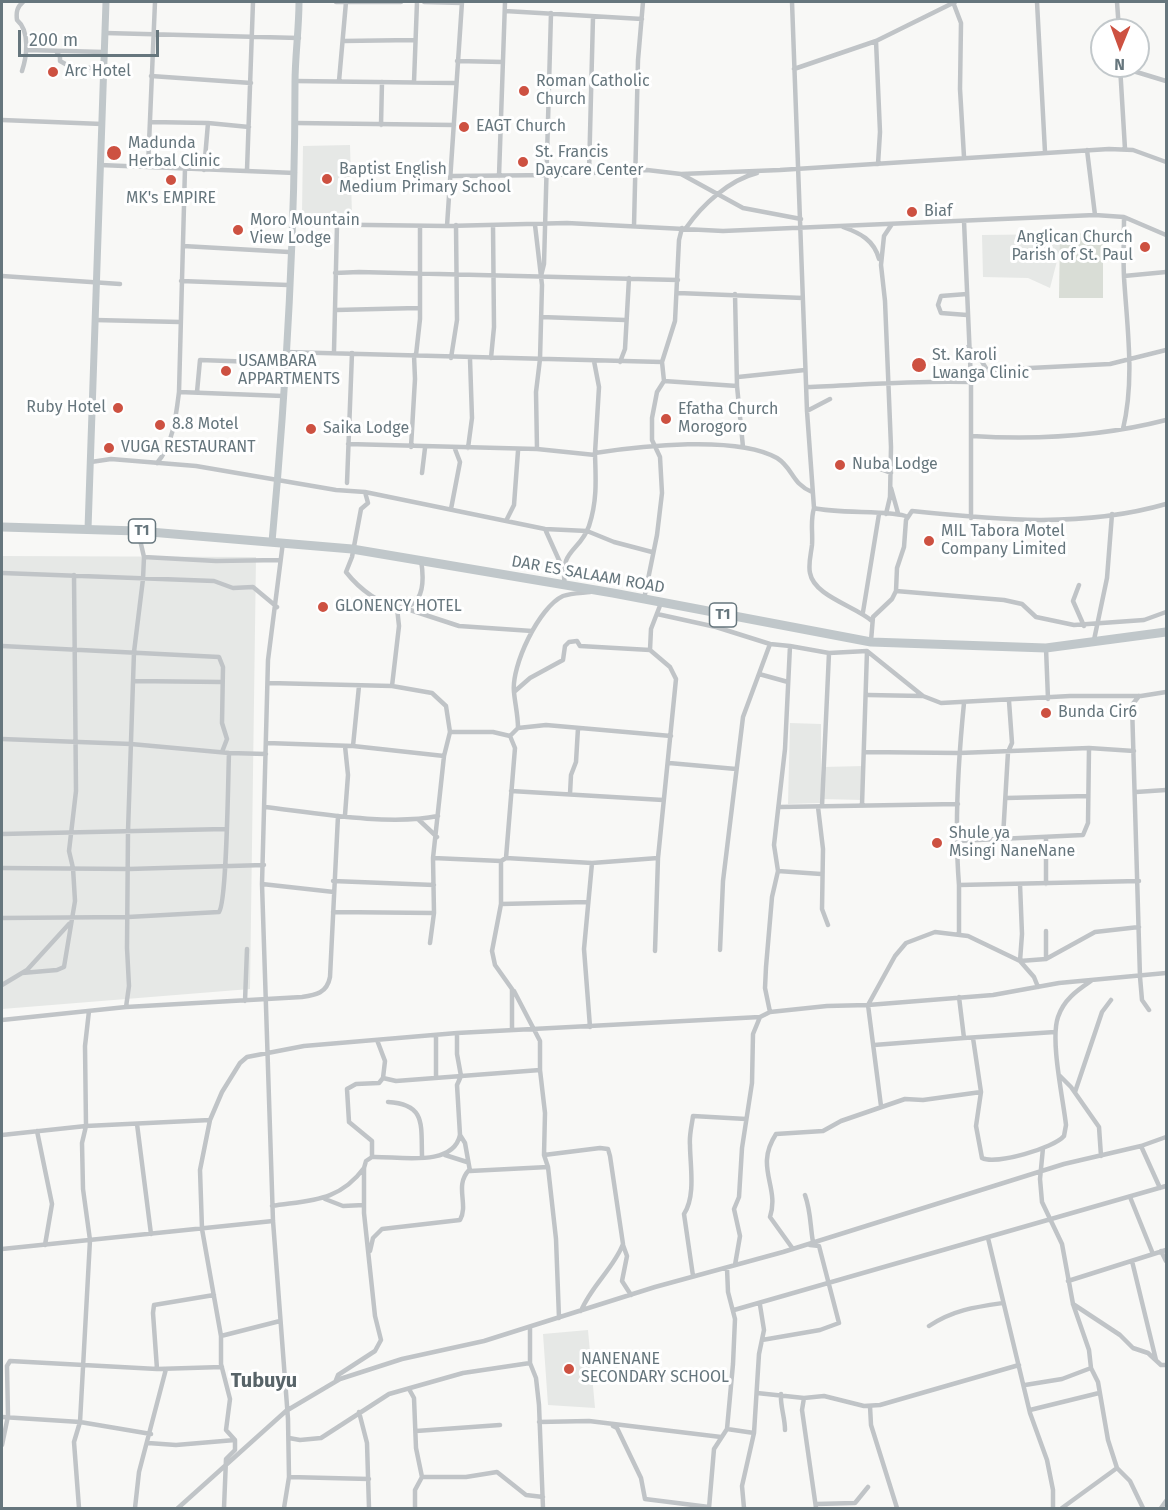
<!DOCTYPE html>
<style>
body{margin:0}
#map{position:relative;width:1168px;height:1510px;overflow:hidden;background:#f8f8f6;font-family:"Fira Sans",sans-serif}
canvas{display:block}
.frame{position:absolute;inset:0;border:3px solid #66767d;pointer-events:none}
.north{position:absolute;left:1090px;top:18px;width:60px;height:60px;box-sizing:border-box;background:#fff;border:2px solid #c2c8cb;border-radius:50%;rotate:181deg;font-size:16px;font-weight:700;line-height:24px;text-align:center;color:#66767d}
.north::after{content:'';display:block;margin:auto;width:21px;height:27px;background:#cd5141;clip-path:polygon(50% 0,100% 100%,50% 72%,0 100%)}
.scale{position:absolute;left:18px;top:30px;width:141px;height:27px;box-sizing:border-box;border:3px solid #66767d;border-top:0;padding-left:8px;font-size:18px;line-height:21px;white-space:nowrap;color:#66767d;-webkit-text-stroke:4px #fff;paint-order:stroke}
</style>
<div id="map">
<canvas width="1168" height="1510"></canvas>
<div class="frame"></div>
<div class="north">N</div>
<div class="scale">200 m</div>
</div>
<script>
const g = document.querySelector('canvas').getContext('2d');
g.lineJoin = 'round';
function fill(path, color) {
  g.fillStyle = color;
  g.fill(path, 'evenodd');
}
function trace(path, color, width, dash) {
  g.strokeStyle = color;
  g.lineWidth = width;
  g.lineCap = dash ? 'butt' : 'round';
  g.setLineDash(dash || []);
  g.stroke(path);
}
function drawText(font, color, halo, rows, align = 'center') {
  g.font = font + ' "Fira Sans",sans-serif';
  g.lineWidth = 6;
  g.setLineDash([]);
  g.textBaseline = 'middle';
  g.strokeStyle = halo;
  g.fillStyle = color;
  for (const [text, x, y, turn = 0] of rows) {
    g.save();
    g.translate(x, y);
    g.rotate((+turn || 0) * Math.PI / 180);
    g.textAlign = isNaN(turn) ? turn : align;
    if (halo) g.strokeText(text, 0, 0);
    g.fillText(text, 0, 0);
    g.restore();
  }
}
const built = new Path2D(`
 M350,145L352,216L302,213L303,146Z
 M1064,234L1050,288L1028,278L983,277L982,235Z
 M2,556L256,557L250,989L2,1009Z
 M790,723L821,724V803L788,804Z
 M864,766L863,800L822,799L823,767Z
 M588,1330L595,1408L548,1405L543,1334Z`);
const green = new Path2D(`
 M1060,233L1103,234V298H1059Z`);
const street = new Path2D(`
 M336,2H401
 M424,2L462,3
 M792,2L807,411L814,508C810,522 813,531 812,545C811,554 808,564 810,573C814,596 855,606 872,621
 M953,2L961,23L960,89L964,157
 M1037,2L1045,152
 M1117,2L1119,30
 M505,11L642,19
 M105,33L299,38
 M343,41L414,40
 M876,41L880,132L878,164
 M27,50L104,52
 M56,51L60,57V61L69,66L103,69
 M457,61L503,62
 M1120,66L1125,149
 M1120,67L1166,81
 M794,69L876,41L955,2
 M22,71C27,56 30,31 17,20C16,12 17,7 23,2
 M151,76L251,83
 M295,81L455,83
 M339,81L346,2
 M414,82L417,2
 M2,120L102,124
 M150,122L208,123L204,170
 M208,123L249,127
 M296,123L454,125
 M381,125L382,82
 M1087,150L1095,215
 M100,165L295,173
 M148,167L155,2
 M247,170L253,2
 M589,173L593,17
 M681,174L743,208L801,219
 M452,176L554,175L647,170L681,174L780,170L1109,149L1133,150L1166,162
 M499,176L505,2
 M964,221L971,382V518
 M292,224L447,226L567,223L723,231L1095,215L1124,217L1166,235
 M535,225L542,285L540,359L536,392L537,449
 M447,226L462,2
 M634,226L638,60L643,2
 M843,227C860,233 874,240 879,259
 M686,228C702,205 729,180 757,173
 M183,246L289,252
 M335,273L359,272L678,280
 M2,276L120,284
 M541,276L544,264L551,13
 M1124,276L1166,272
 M181,281L288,285
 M678,293L803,298
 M735,294L737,386L743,447
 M336,310L418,308
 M967,315L941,313L938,305L941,296L967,294
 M541,317L625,320
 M95,320L180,322
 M968,347L978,355L987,370
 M334,351L337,225
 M285,352L662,362
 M416,355L420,319V226
 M451,358L457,320L456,225
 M491,358L494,327L493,225
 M594,361L599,387L595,453
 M620,362L625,349L629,278
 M970,371L1110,364L1166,350
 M738,377L805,370
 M664,381L737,386
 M806,387C861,385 916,380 971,382
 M179,392L283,396
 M197,392L200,360L284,363
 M807,411L830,399
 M1123,429C1135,379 1127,327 1124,277C1123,257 1124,237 1124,217
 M972,436C1036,440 1104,436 1166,420
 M348,444L537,449L595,455C596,481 597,502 589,526C580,552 559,549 565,585
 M411,447L415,379L414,355
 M468,448L472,418L470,359
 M595,453C640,446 737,435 777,458C793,468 792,484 812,492
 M858,461L891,473
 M91,462L111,459L196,466L336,490L365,492L368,503L361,509L352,557L346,572C374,608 433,633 421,560
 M157,463C173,445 176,416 179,392L185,168
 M422,473L425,448
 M347,483L352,353
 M891,488L898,513
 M365,492L545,529L587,531L614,542L652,552
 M814,508C836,514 896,510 908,517
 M451,509L460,462L455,449
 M886,514L890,497L891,447L885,301L881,265L884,236L892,224
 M507,519L514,505L518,451
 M545,529L563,569
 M283,542L268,660L262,884L273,1221L288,1419L289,1477L284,1508
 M144,557L216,561L280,560
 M2,573L214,581L233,588L253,587L277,607
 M1079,585L1073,601L1084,626
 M896,591L1004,600L1022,604L1036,617L1074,625L1144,620L1166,612
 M644,599L657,535L662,493L660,457L652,440V418L657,392L664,381L662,362L675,321L679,240L682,228
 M407,609L459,626L532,631
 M863,612L879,514
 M657,614L716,627L770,644
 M1094,640L1107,578L1112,514
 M871,641L873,617L892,599L896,591L897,568L904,547L906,520L912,511C997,520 1083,528 1166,504
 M2,646L219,657L223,667L222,723L227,739L222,752
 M1046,648L1048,699
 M759,674L788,682
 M133,681L222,682
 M269,683L392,686L432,693L446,706L450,732L444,756L433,858L434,913L430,943
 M392,686L399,626L397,608
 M514,692L530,678L563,660L565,646L569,642L577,641L580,646L650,650
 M868,695L922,696
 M1139,696L1132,705L1140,977L1142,1000L1149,1010
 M964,703C958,763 954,824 959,885L1139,881
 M518,728L546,725L671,736
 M450,732H493L510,736
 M2,739L131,744L229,753L266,754
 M267,743L353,746L444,756
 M345,746L348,775L345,815
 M353,746L359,686
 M864,752L959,753L1089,748L1134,751
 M669,763L736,769
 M511,791L663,800
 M1136,792L1166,790
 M570,794L571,775L576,762L578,728
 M1006,798L1088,796
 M862,805L867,651
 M822,806L829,653
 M265,807C315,813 390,826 438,816
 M780,807L958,804
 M818,807L823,849L822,909L828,925
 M419,820L437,837
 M2,834L225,829
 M1003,837L1008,752L1012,743L1009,701
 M957,841L1083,835L1088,823L1089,748
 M433,858L501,861
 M506,858L592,863L658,858L676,679L670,667L650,650L651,629L661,603
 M2,868L129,869L264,865
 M778,871L821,874
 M333,881L434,885
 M262,884L334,892
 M1020,884L1022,934L1020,961L1046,959V931
 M1046,884V838
 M959,885V933
 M501,904L587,902
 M333,912L434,913
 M2,918L128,917L219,912C227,902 228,777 229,753
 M720,950L723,881L743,717L770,644L790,646
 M655,951L658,858
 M1046,959L1095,932L1139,927
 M22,973L57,970L64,967L75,901L73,868L69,851L76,791L74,575
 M2,985L27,970L69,924
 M514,991L540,1041V1070L545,1113L544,1155L548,1167L556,1239L559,1318
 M959,997L964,1038L1055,1032
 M245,1001L247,949
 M126,1007L129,986L127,948L128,831L134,652L143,579L144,557L138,531
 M770,1012L765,988L766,967L772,897L778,871L774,845L785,749L790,646L829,653L867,651L923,696L941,703L1070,696H1141L1166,692
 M2,1020L126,1007L302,997C316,995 327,993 330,977L338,816
 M590,1027L584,949L592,863
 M512,1030V989L495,965L492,951L501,904V861L506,858L515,748L510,736L518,728C518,715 515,704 514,692C511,666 539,607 563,596C571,593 582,593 590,592
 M436,1035V1077
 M973,1038L981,1092L976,1126L982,1158C996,1165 1054,1148 1064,1136L1066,1125C1063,1098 1050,1040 1058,1017C1064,999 1078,990 1091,981
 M874,1045L964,1038
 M1060,1076L1071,1087L1099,1127L1101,1156
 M383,1078L396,1081L540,1070
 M1075,1092L1102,1012L1111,1000
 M388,1102C426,1104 421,1125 422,1156
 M881,1106L868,1005L895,956L906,943L935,932L968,936L1020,961L1034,977L1038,987
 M137,1124L151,1234
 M37,1131L52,1204L45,1245
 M2,1135L86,1126L210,1120
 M460,1135L465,1143L470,1171L548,1167
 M1141,1146L1160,1188
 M1043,1148L1040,1179L1042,1202L1062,1244L1073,1304L1089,1350L1091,1368L1098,1382L1108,1440L1117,1468L1130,1481L1143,1508
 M445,1155L467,1162
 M544,1155L600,1148L608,1149L610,1156L623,1244C614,1268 591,1286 581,1311
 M372,1157C398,1156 453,1168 460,1135L457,1085L461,1076L457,1054V1033
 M805,1195C811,1212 810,1225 813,1242
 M1130,1197L1153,1254
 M325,1199L343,1206L364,1205
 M272,1206C310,1200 339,1202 364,1168
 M988,1238L1030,1413L1047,1460L1053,1490V1508
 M623,1245L627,1256L622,1281L631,1295
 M2,1249L273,1221
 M793,1249L770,1217C780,1186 754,1168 776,1134L823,1131L841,1121L905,1099L923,1100L981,1092
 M370,1251L373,1238L382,1229L460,1220C469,1204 454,1186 469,1170
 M1161,1251L1166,1261
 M1132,1261L1156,1360
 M735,1265L740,1236L734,1209L739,1197L742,1148L752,1083L753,1034L760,1017L770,1012L827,1006L868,1005L993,995L1059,983L1166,973
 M693,1276L684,1214C696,1196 690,1165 690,1145C689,1135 692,1125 693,1116L746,1119
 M1068,1281L1166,1250
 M1073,1304L1120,1335L1133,1348L1148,1353L1161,1365H1166
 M734,1310L1166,1186
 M929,1326C953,1310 975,1307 1003,1303
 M530,1327V1363L536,1378L539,1405L543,1508
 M221,1336L280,1321
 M762,1340L820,1330L839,1323L819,1246L810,1245
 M157,1369L153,1313L154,1305L214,1295
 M336,1380L338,1375L375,1351L381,1340L375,1316L364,1213V1168L366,1161L372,1157V1141L349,1122L347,1089L356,1084L379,1083L383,1078L385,1061L377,1040
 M1025,1385L1062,1379L1091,1368
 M409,1389L414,1398L416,1448L422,1477L415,1490V1508
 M757,1393L804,1398L824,1396L864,1406L880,1405L1019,1365
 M781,1394C780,1406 785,1417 785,1430
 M804,1398L802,1410L816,1508
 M870,1406L871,1425L897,1508
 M1030,1410L1099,1393
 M359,1412L367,1443L369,1508
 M2,1417L80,1422L151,1434
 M539,1422L589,1421L721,1437
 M613,1426L617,1428L641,1478L645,1499L709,1507
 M727,1429L754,1433
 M416,1431L500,1425
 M289,1438L300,1440L321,1438L389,1394L463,1373L530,1363
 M148,1443L176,1445L235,1440
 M2,1445L8,1416L7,1366L10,1361L157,1369L222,1367
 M289,1477L369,1479
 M422,1477H466L497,1472L526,1495L543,1497
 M816,1504L855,1503L868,1487
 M79,1508L74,1442L80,1422L90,1240L83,1189L82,1143L86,1126L85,1046L89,1011
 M135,1508L139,1472L166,1369
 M178,1508L286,1411L340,1379L402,1359L484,1341L655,1287L783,1252L1064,1164L1141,1146L1166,1137
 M224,1508L226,1459L235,1450V1440L226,1430L230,1399L221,1364V1336L202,1229L200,1170L210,1120L222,1092L240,1063L247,1057L304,1046L457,1033L760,1017
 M709,1508L714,1449L727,1429L733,1364L735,1319L728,1292L727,1268
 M744,1508L742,1486L754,1433L759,1354L764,1330L760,1305
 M1062,1508L1117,1468
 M1161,1508L1166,1501`);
const secondary = new Path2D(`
 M88,529L106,2
 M272,542C286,390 295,236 295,83C295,56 299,29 299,2`);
const highway = new Path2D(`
 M2,527L138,531L352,549L613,593L871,642L1046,648L1166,632`);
const markers = [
 [53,72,6,"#cd5141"],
 [524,91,6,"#cd5141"],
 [464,127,6,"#cd5141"],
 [114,153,8,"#cd5141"],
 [523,162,6,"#cd5141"],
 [327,179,6,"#cd5141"],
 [171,180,6,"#cd5141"],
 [912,212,6,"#cd5141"],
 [238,230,6,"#cd5141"],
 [1145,247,6,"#cd5141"],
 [919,365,8,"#cd5141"],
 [226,371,6,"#cd5141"],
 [118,408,6,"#cd5141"],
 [666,419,6,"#cd5141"],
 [160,425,6,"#cd5141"],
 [311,429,6,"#cd5141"],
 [109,448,6,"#cd5141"],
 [840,465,6,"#cd5141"],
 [929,541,6,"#cd5141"],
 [323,607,6,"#cd5141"],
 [1046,713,6,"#cd5141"],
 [937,843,6,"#cd5141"],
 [569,1369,6,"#cd5141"]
];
const shields = [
 [142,531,27],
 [723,615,27]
];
const shieldNames = [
 ["T1",142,531],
 ["T1",723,615]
];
const poiNames = [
 ["Arc Hotel",65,72],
 ["Roman Catholic",536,82],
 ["Church",536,100],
 ["EAGT Church",476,127],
 ["Madunda",128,144],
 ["Herbal Clinic",128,162],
 ["St. Francis",535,153],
 ["Daycare Center",535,171],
 ["Baptist English",339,170],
 ["Medium Primary School",339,188],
 ["MK's EMPIRE",171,199,"center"],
 ["Biaf",924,212],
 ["Moro Mountain",250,221],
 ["View Lodge",250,239],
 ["Anglican Church",1133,238,"right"],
 ["Parish of St. Paul",1133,256,"right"],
 ["St. Karoli",932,356],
 ["Lwanga Clinic",932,374],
 ["USAMBARA",238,362],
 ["APPARTMENTS",238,380],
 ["Ruby Hotel",106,408,"right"],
 ["Efatha Church",678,410],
 ["Morogoro",678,428],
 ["8.8 Motel",172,425],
 ["Saika Lodge",323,429],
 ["VUGA RESTAURANT",121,448],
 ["Nuba Lodge",852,465],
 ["MIL Tabora Motel",941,532],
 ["Company Limited",941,550],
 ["GLONENCY HOTEL",335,607],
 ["Bunda Cir6",1058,713],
 ["Shule ya",949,834],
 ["Msingi NaneNane",949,852],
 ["NANENANE",581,1360],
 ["SECONDARY SCHOOL",581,1378]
];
const streetNames = [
 ["DAR ES SALAAM ROAD",588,575,10]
];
const quarterNames = [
 ["Tubuyu",264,1381]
];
fill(built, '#e6e8e6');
fill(green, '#d9ddd6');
trace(street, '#c0c4c7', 4.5);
trace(secondary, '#c0c7ca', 7);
trace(highway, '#c0c7ca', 9);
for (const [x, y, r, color] of markers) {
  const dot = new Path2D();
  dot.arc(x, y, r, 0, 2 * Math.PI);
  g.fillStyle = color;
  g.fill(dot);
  trace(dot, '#fff', 2);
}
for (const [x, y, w] of shields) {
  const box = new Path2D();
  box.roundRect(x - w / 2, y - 12, w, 24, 4.5);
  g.fillStyle = '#fff';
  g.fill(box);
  trace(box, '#66767d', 1.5);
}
drawText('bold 15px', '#66767d', null, shieldNames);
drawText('16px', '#66767d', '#fff', poiNames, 'left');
drawText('16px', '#66767d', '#fff', streetNames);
drawText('bold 20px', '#586469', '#fff', quarterNames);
</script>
